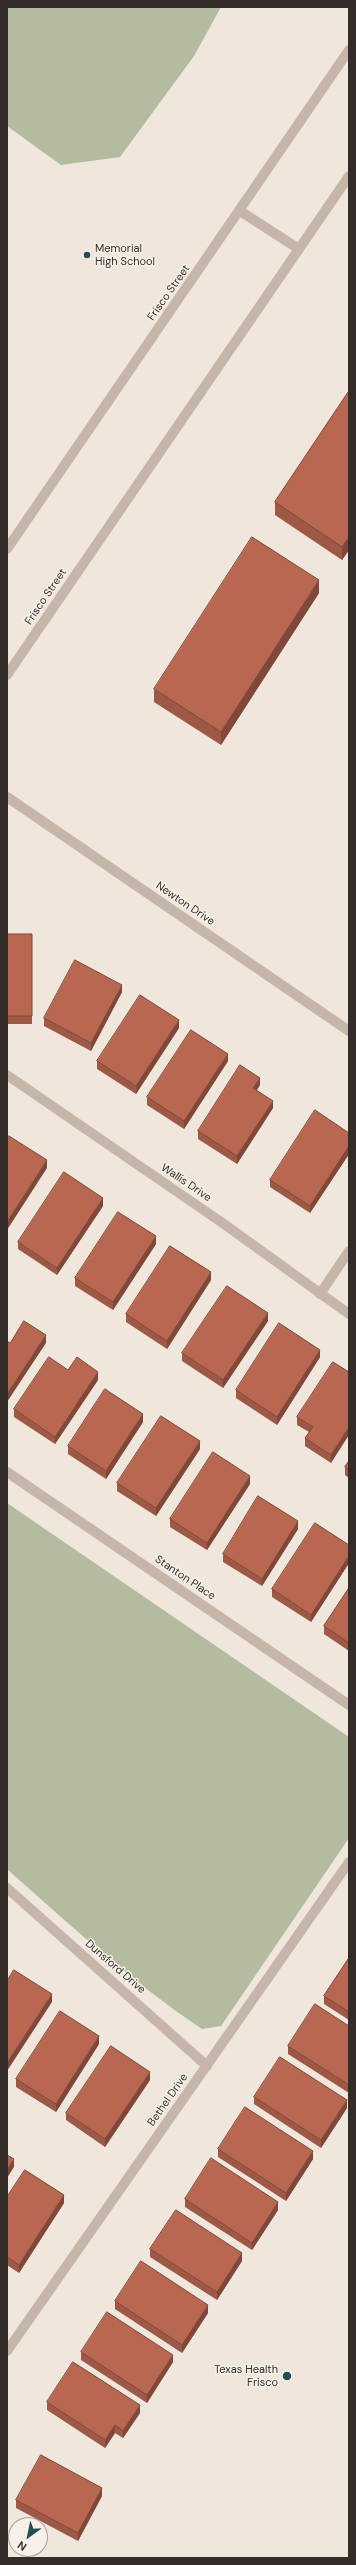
<!DOCTYPE html>
<style>
body{margin:0}
#map{position:relative;width:356px;height:2565px;overflow:hidden;background:#efe6dc;font-family:"DM Sans",sans-serif}
canvas{display:block}
.frame{position:absolute;inset:0;border:8px solid #342c28;pointer-events:none}
.north{position:absolute;left:8px;top:2517px;width:40px;height:40px;box-sizing:border-box;background:#f7f0e8;border:1px solid #a9a29b;border-radius:50%;rotate:213deg;font-size:11px;font-weight:700;line-height:16px;text-align:center;color:#342c28}
.north::after{content:'';display:block;margin:auto;width:14px;height:18px;background:#234f51;clip-path:polygon(50% 0,100% 100%,50% 72%,0 100%)}
</style>
<div id="map">
<canvas width="356" height="2565"></canvas>
<div class="frame"></div>
<div class="north">N</div>
</div>
<script>
const g = document.querySelector('canvas').getContext('2d');
g.lineJoin = 'round';
function fill(path, color) {
  g.fillStyle = color;
  g.fill(path, 'evenodd');
}
function trace(path, color, width, dash) {
  g.strokeStyle = color;
  g.lineWidth = width;
  g.lineCap = dash ? 'butt' : 'round';
  g.setLineDash(dash || []);
  g.stroke(path);
}
function drawText(font, color, halo, rows, align = 'center') {
  g.font = font + ' "DM Sans",sans-serif';
  g.lineWidth = 3;
  g.setLineDash([]);
  g.textBaseline = 'middle';
  g.strokeStyle = halo;
  g.fillStyle = color;
  for (const [text, x, y, turn = 0] of rows) {
    g.save();
    g.translate(x, y);
    g.rotate((+turn || 0) * Math.PI / 180);
    g.textAlign = isNaN(turn) ? turn : align;
    if (halo) g.strokeText(text, 0, 0);
    g.fillText(text, 0, 0);
    g.restore();
  }
}
const green = new Path2D(`
 M7,7H221L194,56L120,157L61,165L7,126Z
 M7,1503L349,1737V1838L221,2026L202,2029C132,1982 70,1925 7,1869Z`);
const minor = new Path2D(`
 M7,797L349,1031
 M7,1075L224,1224L349,1314
 M320,1294L349,1251
 M7,1472L349,1705
 M7,1888L207,2066
 M7,2351L349,1862`);
const tertiary = new Path2D(`
 M240,211L299,249
 M7,549L349,50
 M7,675L349,176`);
const wall = new Path2D(`
 M349,391V550L342,560L275,515V502Z
 M319,593L221,745L154,702V689Z
 M7,934H32V1024H7Z
 M122,992L91,1051L44,1026V1018Z
 M179,1028L136,1094L97,1069V1061Z
 M228,1061L184,1129L147,1105V1097Z
 M260,1085L257,1090L273,1108L237,1164L198,1139V1131Z
 M349,1133V1154L310,1213L270,1187V1180Z
 M103,1206L57,1275L18,1249V1242Z
 M156,1244L113,1310L75,1286V1278Z
 M211,1280L167,1349L126,1322V1314Z
 M268,1321L223,1388L182,1361V1353Z
 M320,1357L277,1425L236,1398V1390Z
 M349,1372L331,1463L305,1446V1438L309,1432L297,1425V1417Z
 M98,1380L55,1444L14,1417V1409Z
 M143,1422L106,1479L68,1454V1446Z
 M200,1449L156,1516L117,1491V1483Z
 M349,1461V1478L345,1475V1467Z
 M250,1484L207,1550L170,1527V1519Z
 M298,1529L262,1586L223,1562V1554Z
 M349,1545V1563L311,1622L272,1597V1589Z
 M349,1588V1651L324,1634V1626Z
 M349,1958V2020L324,2004V1996Z
 M349,2026V2093L288,2054V2046Z
 M99,2044L56,2112L16,2087V2079Z
 M150,2080L105,2147L66,2120V2113Z
 M254,2097L347,2108L321,2148L254,2104Z
 M218,2149L313,2159L286,2201L218,2157Z
 M7,2197L64,2203L19,2273L7,2265Z
 M185,2199L278,2210L252,2250L185,2207Z
 M150,2249L242,2261L217,2300L150,2257Z
 M115,2301L208,2313L182,2353L115,2309Z
 M81,2352L173,2362L147,2403L81,2360Z
 M47,2402L140,2413L123,2438L115,2433L105,2448L47,2410Z
 M102,2496L78,2541L16,2508V2500Z`);
const shadedWall = new Path2D(`
 M349,537V550L342,560V547Z
 M319,580V593L221,745V732Z
 M122,985V992L91,1051V1043Z
 M179,1020V1028L136,1094V1086Z
 M228,1054V1061L184,1129V1121Z
 M260,1078V1085L253,1095V1088Z
 M273,1101V1108L237,1164V1156Z
 M349,1146V1154L310,1213V1206Z
 M47,1160V1168L7,1230V1222Z
 M103,1198V1206L57,1275V1268Z
 M156,1236V1244L113,1310V1302Z
 M211,1272V1280L167,1349V1341Z
 M268,1313V1321L223,1388V1380Z
 M46,1335V1343L7,1402V1394Z
 M320,1350V1357L277,1425V1417Z
 M98,1372V1380L55,1444V1437Z
 M143,1414V1422L106,1479V1471Z
 M349,1427V1435L331,1463V1455Z
 M200,1441V1449L156,1516V1508Z
 M250,1476V1484L207,1550V1543Z
 M298,1521V1529L262,1586V1579Z
 M349,1556V1563L311,1622V1615Z
 M52,1994V2002L7,2071V2063Z
 M99,2036V2044L56,2112V2104Z
 M150,2072V2080L105,2147V2139Z
 M347,2100V2108L321,2148V2140Z
 M313,2151V2159L286,2201V2193Z
 M14,2159V2167L7,2178V2170Z
 M64,2195V2203L19,2273V2265Z
 M278,2202V2210L252,2250V2243Z
 M242,2253V2261L217,2300V2292Z
 M208,2305V2313L182,2353V2345Z
 M173,2355V2362L147,2403V2395Z
 M140,2405V2413L123,2438V2431Z
 M115,2425V2433L105,2448V2440Z
 M102,2488V2496L78,2541V2533Z`);
const building = new Path2D(`
 M349,391V537L342,547L275,502Z
 M252,537L319,580L221,732L154,689Z
 M7,934H32V1016H7Z
 M75,960L122,985L91,1043L44,1018Z
 M140,995L179,1020L136,1086L97,1061Z
 M191,1030L228,1054L184,1121L147,1097Z
 M240,1065L260,1078L253,1088L273,1101L237,1156L198,1131Z
 M315,1110L349,1133V1146L310,1206L270,1180Z
 M9,1136L47,1160L7,1222V1139Z
 M64,1172L103,1198L57,1268L18,1242Z
 M118,1212L156,1236L113,1302L75,1278Z
 M170,1246L211,1272L167,1341L126,1314Z
 M227,1286L268,1313L223,1380L182,1353Z
 M24,1321L46,1335L7,1394V1341L10,1343Z
 M279,1323L320,1350L277,1417L236,1390Z
 M49,1357L68,1370L77,1357L98,1372L55,1437L14,1409Z
 M333,1362L349,1372V1427L331,1455L305,1438L313,1427L297,1417Z
 M105,1389L143,1414L106,1471L68,1446Z
 M161,1416L200,1441L156,1508L117,1483Z
 M213,1452L250,1476L207,1543L170,1519Z
 M349,1461V1470L345,1467Z
 M258,1496L298,1521L262,1579L223,1554Z
 M315,1523L349,1545V1556L311,1615L272,1589Z
 M349,1588V1643L324,1626Z
 M349,1958V2012L324,1996Z
 M14,1970L52,1994L7,2063V1981Z
 M315,2004L349,2026V2085L288,2046Z
 M60,2011L99,2036L56,2104L16,2079Z
 M111,2046L150,2072L105,2139L66,2113Z
 M280,2057L347,2100L321,2140L254,2097Z
 M245,2107L313,2151L286,2193L218,2149Z
 M7,2155L14,2159L7,2170Z
 M211,2158L278,2202L252,2243L185,2199Z
 M25,2170L64,2195L19,2265L7,2257V2197Z
 M176,2210L242,2253L217,2292L150,2249Z
 M141,2261L208,2305L182,2345L115,2301Z
 M107,2312L173,2355L147,2395L81,2352Z
 M73,2362L140,2405L123,2431L115,2425L105,2440L47,2402Z
 M41,2455L102,2488L78,2533L16,2500Z`);
const markers = [
 [87,255,4,"#234f51"],
 [287,2376,5,"#234f51"]
];
const poiNames = [
 ["Memorial",95,249],
 ["High School",95,262],
 ["Texas Health",278,2370,"right"],
 ["Frisco",278,2383,"right"]
];
const streetNames = [
 ["Frisco Street",169,293,-55],
 ["Frisco Street",46,597,-56],
 ["Newton Drive",185,904,34],
 ["Wallis Drive",186,1183,34],
 ["Stanton Place",185,1578,34],
 ["Dunsford Drive",115,1967,41],
 ["Bethel Drive",168,2100,-55]
];
fill(green, '#b3bc9e');
trace(minor, '#c6b6aa', 10);
trace(tertiary, '#c6b6aa', 10);
fill(wall, '#9e5946');
fill(shadedWall, '#814839');
fill(building, '#b86751');
trace(building, '#814839', 1);
for (const [x, y, r, color] of markers) {
  const dot = new Path2D();
  dot.arc(x, y, r, 0, 2 * Math.PI);
  g.fillStyle = color;
  g.fill(dot);
  trace(dot, '#f7f0e8', 1.5);
}
drawText('11px', '#342c28', '#f7f0e8', poiNames, 'left');
drawText('11px', '#342c28', '#f7f0e8', streetNames);
</script>
